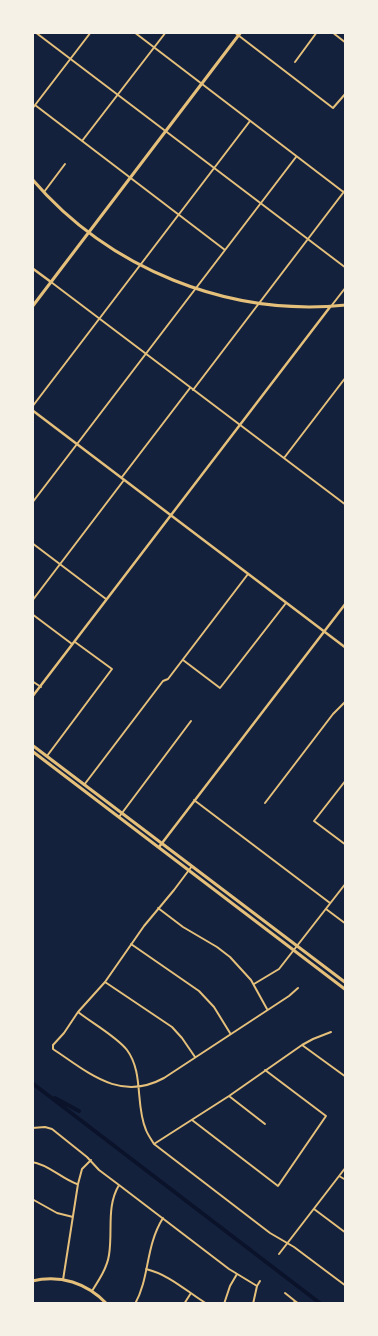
<!DOCTYPE html>
<style>
body{margin:0}
#map{position:relative;width:378px;height:1336px;overflow:hidden;background:#14213d;font-family:"Noto Sans",sans-serif}
canvas{display:block}
.frame{position:absolute;inset:0;border:34px solid #f6f1e7;pointer-events:none}
</style>
<div id="map">
<canvas width="378" height="1336"></canvas>
<div class="frame"></div>
</div>
<script>
const g = document.querySelector('canvas').getContext('2d');
g.lineJoin = 'round';
function trace(path, color, width, dash) {
  g.strokeStyle = color;
  g.lineWidth = width;
  g.lineCap = dash ? 'butt' : 'round';
  g.setLineDash(dash || []);
  g.stroke(path);
}
const canal = new Path2D(`
 M32,1083L321,1304
 M55,1098L79,1111`);
const minor = new Path2D(`
 M35,32L346,268
 M134,32L346,194
 M234,32L333,108L346,93
 M332,32L346,43
 M295,62L317,32
 M35,105L225,250
 M32,109L91,32
 M82,141L166,32
 M44,192L65,164
 M51,282L346,505
 M332,305L346,287
 M193,390L346,189
 M32,407L250,121
 M284,458L346,377
 M122,477L190,388
 M32,503L296,157
 M32,543L106,599
 M32,601L124,480
 M32,614L72,644
 M183,660L220,688L286,603
 M32,681L41,687
 M47,756L112,669L75,642
 M346,780L314,821L346,845
 M84,785L163,681L168,679L248,574
 M194,800L330,903
 M265,803L333,714L346,701
 M119,817L191,721
 M192,866L174,890L144,926L105,982L78,1012L64,1033L53,1045V1049C89,1073 120,1102 164,1078L289,996L298,988
 M158,908L183,927L217,947L230,957L251,980L267,1009
 M326,909L346,924
 M131,944L199,991L214,1007L230,1033
 M105,982L172,1027L182,1038L195,1057
 M254,984L279,969L346,883
 M78,1012C92,1023 117,1037 127,1050C144,1073 135,1105 146,1130C148,1135 151,1139 154,1144L270,1233L294,1247L346,1286
 M302,1045L346,1077
 M229,1096L265,1124
 M192,1120L278,1186L326,1116L265,1070
 M32,1128L45,1127L52,1129L87,1157L99,1170L119,1185L229,1269L257,1286
 M154,1144L229,1096L302,1045L313,1039L331,1032
 M32,1162C48,1164 62,1179 77,1184
 M339,1176L346,1180
 M32,1199L57,1213L73,1217
 M314,1209L346,1233
 M279,1254L346,1167
 M146,1269C170,1275 186,1291 207,1304
 M63,1280L78,1184L82,1169L91,1160
 M92,1291C99,1280 107,1268 109,1255C113,1231 106,1207 119,1185
 M285,1293L295,1301
 M135,1304C150,1277 145,1247 163,1218
 M184,1304L191,1293
 M224,1304L230,1286L237,1274
 M253,1304L257,1286L260,1281
 M293,1304L295,1301L299,1304`);
const tertiary = new Path2D(`
 M32,268L51,282
 M32,410L346,648
 M32,697L330,307
 M159,847L346,603`);
const secondary = new Path2D(`
 M32,745L346,983
 M32,751L346,990`);
const primary = new Path2D(`
 M32,179C109,269 228,317 346,305
 M32,307L241,32
 M32,1281C60,1274 87,1283 107,1304`);
trace(canal, '#0b132b', 4);
trace(minor, '#e5c07b', 2);
trace(tertiary, '#e5c07b', 2.5);
trace(secondary, '#e5c07b', 3);
trace(primary, '#e5c07b', 3);
</script>
